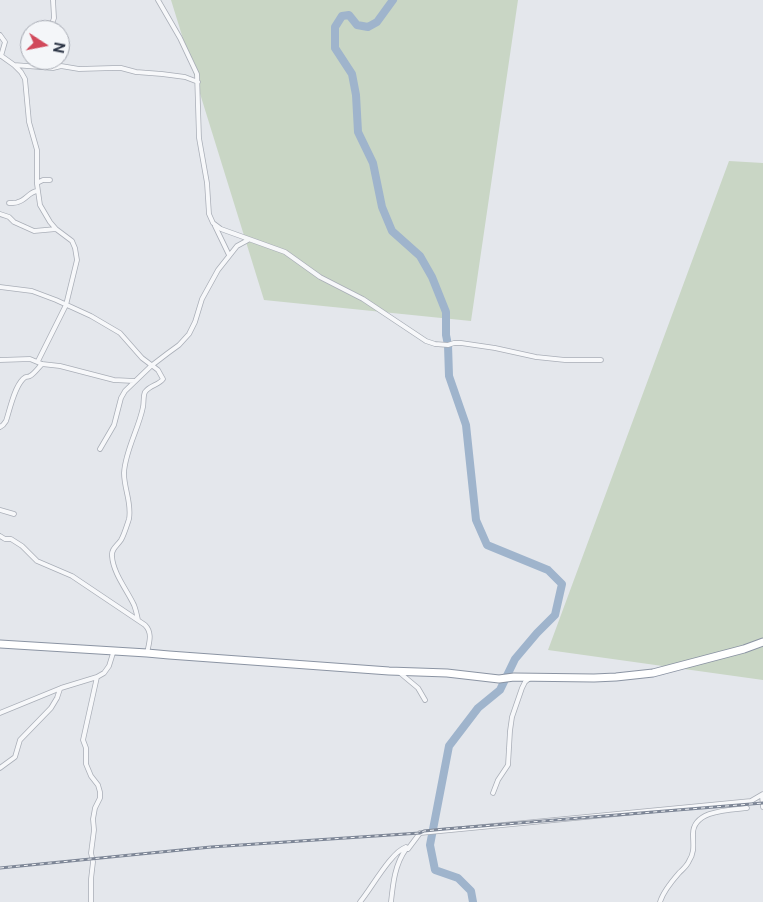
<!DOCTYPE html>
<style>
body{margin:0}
#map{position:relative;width:763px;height:902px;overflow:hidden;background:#e4e7ec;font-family:"Public Sans",sans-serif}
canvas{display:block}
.north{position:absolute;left:20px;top:20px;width:50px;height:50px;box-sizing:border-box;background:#f4f6f9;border:1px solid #a4a8b1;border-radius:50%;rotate:101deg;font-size:14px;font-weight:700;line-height:20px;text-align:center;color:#2b3445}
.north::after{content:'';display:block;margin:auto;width:18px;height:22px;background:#d1495b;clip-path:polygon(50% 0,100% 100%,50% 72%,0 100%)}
</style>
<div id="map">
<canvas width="763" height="902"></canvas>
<div class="north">N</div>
</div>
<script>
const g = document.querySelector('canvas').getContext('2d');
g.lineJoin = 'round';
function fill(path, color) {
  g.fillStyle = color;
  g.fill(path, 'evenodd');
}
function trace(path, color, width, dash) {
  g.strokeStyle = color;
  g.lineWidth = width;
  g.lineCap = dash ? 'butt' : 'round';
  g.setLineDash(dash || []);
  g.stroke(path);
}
const green = new Path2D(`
 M171,0H518L471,321L264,300Z
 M729,161L763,163V680L548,650Z`);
const river = new Path2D(`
 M393,0L377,22L368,27L357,25L349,15L342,16L335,27V48L352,74L356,95L358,132L373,163L382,207L392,231L420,256L432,277L446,312V335L448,345L449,376L466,425L476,520L487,545L548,570L562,584L555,615L537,633L515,659L500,690L478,708L449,746L430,845L435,870L458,878L471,891L473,902`);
const street = new Path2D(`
 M158,0L180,38L197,74L199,138L207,183L209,214L213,223L221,229L285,252L320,277L363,299L426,341L435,344L448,345L454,343H461L495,348L536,357L565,360H601
 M50,30L54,18L53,0
 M0,35L5,42L1,56
 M0,55L14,65L21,72L25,79L29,122L37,150V184L40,205L50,222L56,229L72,241L75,248L77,260L66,305L38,361
 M14,65L53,68L61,66L79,69L113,68H121L136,72L162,74L185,77L198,82
 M37,183L43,180H50
 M9,203C11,203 17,203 18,202C26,200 29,192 37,191
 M0,214L9,217L14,222L34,231L56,229
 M215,226L229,255
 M0,287L32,291L56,300L91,316L120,333L142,358L158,370L163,379C159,385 150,385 145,392C143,396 144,402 143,407C139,428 125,451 124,473C124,489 132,503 129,519C127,525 124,535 121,540C117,546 111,549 112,556C113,573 127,590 134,605C136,610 137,615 138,620
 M0,360L30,359L42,364L60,366L114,380L134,381
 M0,427L3,425L6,421C10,409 14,388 23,379C27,375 26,378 30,376C35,373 38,368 42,364
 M100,449L114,425L121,398L125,391L151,366L168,353L179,345L189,334L195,322L202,299L218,270L237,246L248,240
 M0,510L14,514
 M0,536L5,539H11L22,546L37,561L72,576L145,625C153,633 149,643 147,653
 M400,673L418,688L425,700
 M0,713L61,688L97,677L104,673L109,666L114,650
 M0,768L15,757L20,740L51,708L57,698L60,689
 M493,793L498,780L508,765L510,731L512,717L522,688L525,682L530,678
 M762,795L763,807
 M91,902V879L93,862L91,853L94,830L93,819L95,808L100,798V792L98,785L91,776L86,764V748L83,740L97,677
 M360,902C371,889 391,852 406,847L408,849
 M391,902C393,883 395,864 406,849H408L420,833L751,801L763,794
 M660,902C663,892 672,881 679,873C683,869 687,866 689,861C695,852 693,844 693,835C692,810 729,810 747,808`);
const highway = new Path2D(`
 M0,644L147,653L169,655L389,671L447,673L499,679L514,677L594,678L616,677L653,673L744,649L763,642`);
const rail = new Path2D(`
 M0,868L211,847L420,833L424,831L445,829L763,803`);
fill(green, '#c9d6c5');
trace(river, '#9fb4cc', 8);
trace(street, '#a9aeb7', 5.5);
trace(highway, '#8b94a3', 9);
trace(street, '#f7f8fa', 4);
trace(highway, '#fff', 7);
trace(rail, '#7d8696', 3);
trace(rail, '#f4f6f9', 1, [4]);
</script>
